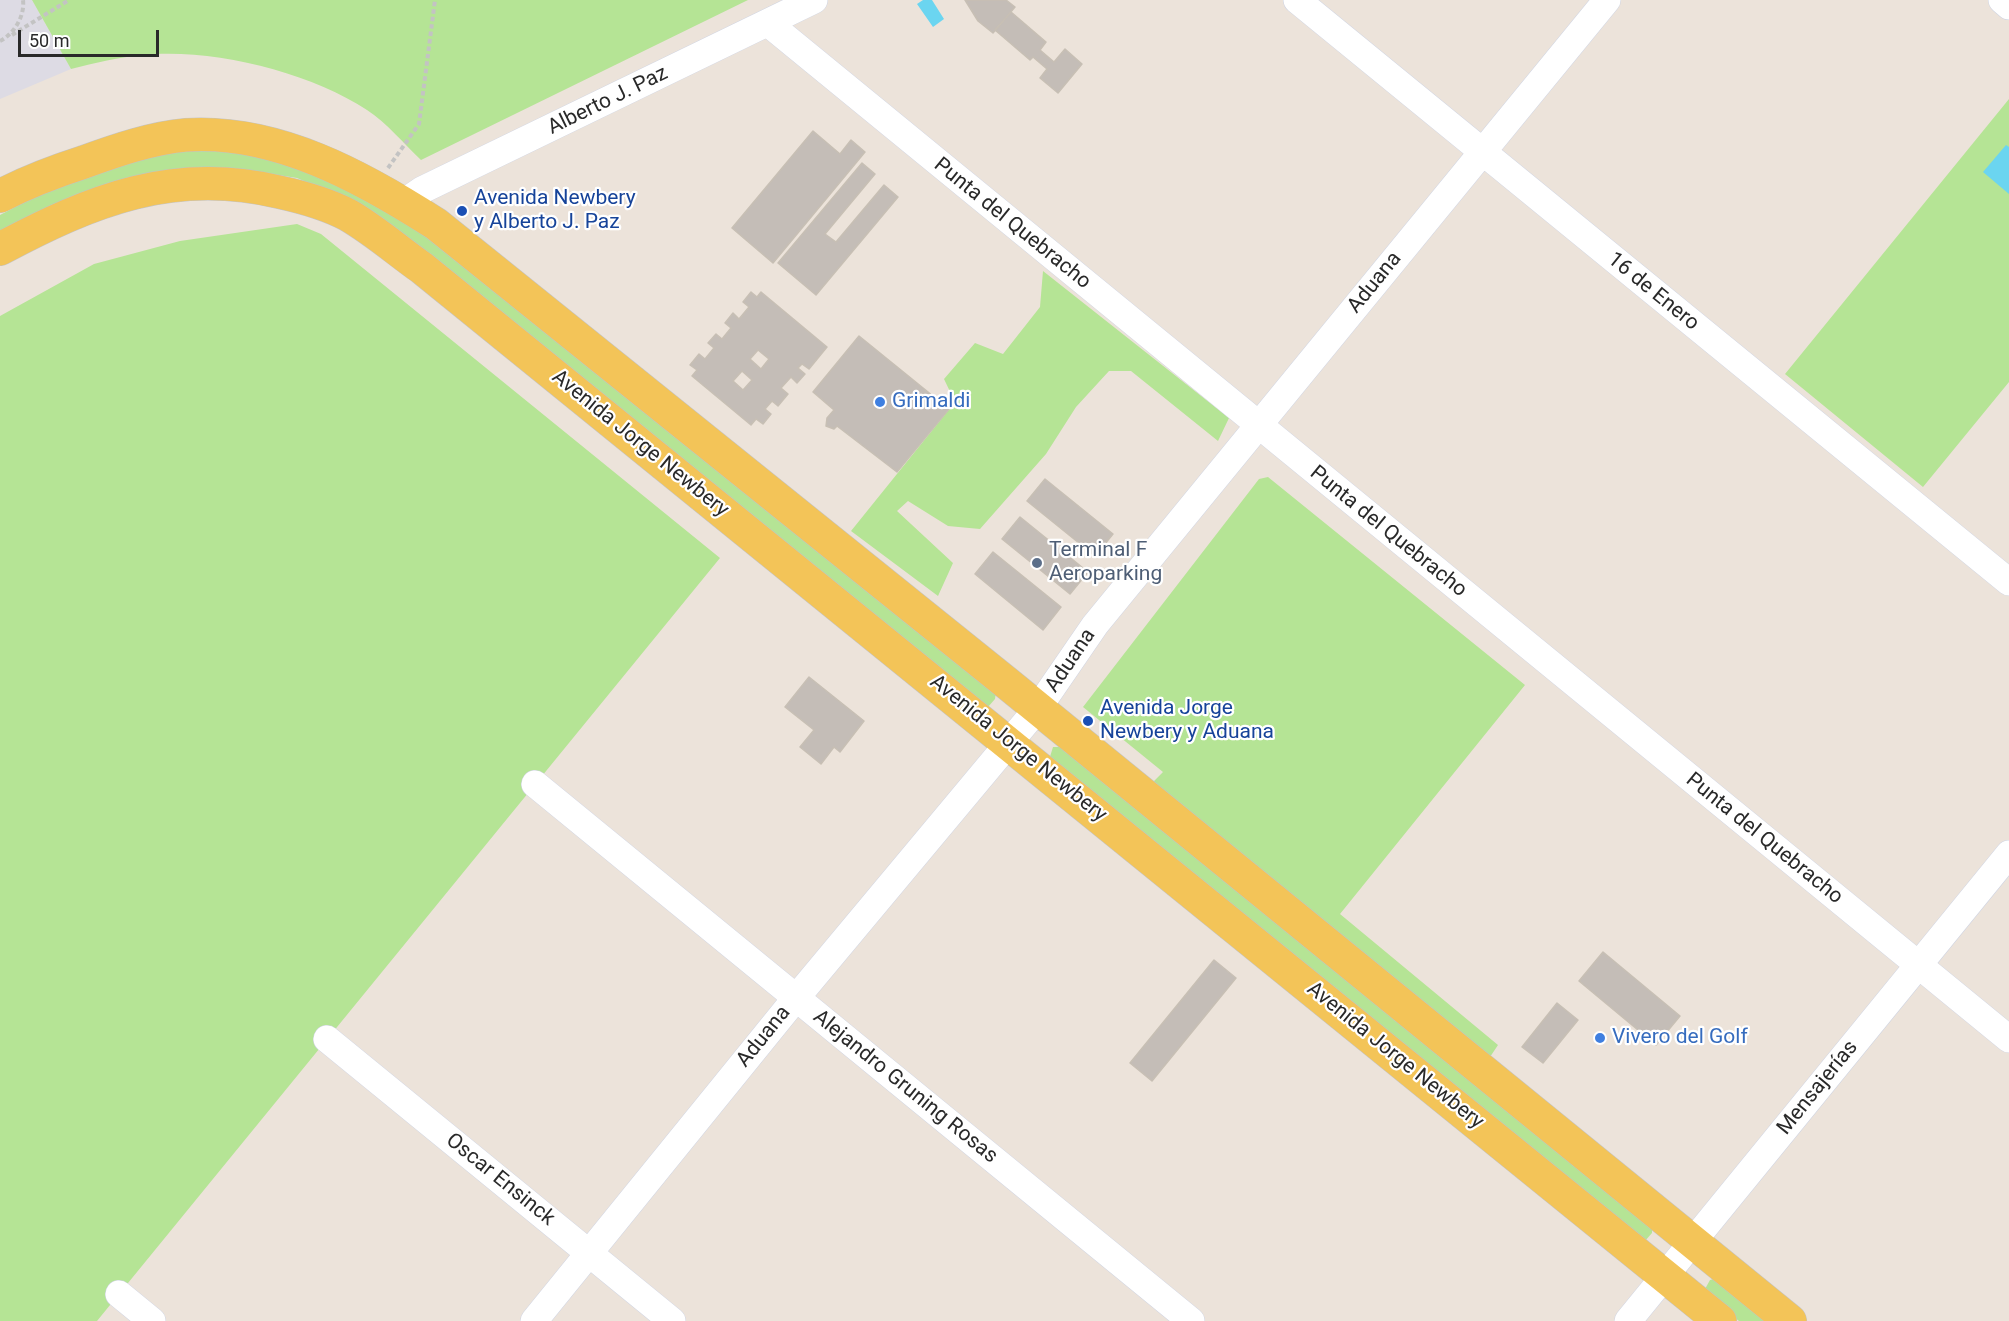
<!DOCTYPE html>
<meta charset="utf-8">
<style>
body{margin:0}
#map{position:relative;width:2009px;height:1321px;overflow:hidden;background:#ece3da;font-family:Roboto,sans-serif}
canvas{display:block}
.scale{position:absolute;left:18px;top:30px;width:141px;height:27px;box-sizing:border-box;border:3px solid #292929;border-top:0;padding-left:8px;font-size:18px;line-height:21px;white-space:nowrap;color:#292929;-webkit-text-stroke:4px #fff;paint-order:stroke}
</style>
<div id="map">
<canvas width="2009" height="1321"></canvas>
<div class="scale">50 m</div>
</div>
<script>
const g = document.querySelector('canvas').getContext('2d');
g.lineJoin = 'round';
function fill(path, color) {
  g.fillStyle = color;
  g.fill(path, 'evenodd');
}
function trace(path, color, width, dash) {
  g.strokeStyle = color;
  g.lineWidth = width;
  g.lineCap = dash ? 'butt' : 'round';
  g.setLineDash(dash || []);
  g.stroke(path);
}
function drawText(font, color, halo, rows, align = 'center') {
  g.font = font + ' Roboto,sans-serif';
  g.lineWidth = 4.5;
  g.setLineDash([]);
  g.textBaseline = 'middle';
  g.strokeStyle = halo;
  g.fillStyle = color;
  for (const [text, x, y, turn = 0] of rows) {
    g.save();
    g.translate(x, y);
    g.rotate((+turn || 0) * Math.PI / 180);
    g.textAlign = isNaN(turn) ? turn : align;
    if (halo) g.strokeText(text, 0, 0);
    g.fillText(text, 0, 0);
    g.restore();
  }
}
const industrial = new Path2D(`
 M0,0H32L71,69L0,99Z`);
const green = new Path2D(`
 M32,0H748L421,160C404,144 387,123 367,110C309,72 213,48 143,55C119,57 95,63 71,69Z
 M2009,99V382L1923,487L1785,374Z
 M186,149L227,151L318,170L424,228L996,692L995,699L988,707L331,193L297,178L239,169L201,167L158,172L0,235V215L48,190L101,169Z
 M297,224L321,234L720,558L97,1321H0V316L94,264L180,241Z
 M1043,271L1229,418L1218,441L1131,371H1109L1076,407L1046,454L980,529L948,526L908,501L897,511L953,563L938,596L851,531L955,402L944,379L975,343L1003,354L1040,307Z
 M1268,477L1525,685L1340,914L1498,1045L1486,1063L1148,787L1163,772L1083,707L1259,479Z
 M1053,747H1061L1652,1226V1233L1645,1241L1049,760Z
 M1717,1278L1771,1321H1739L1705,1294V1289L1710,1280Z`);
const water = new Path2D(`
 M923,0H932L944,19L933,27L917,4Z
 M2006,145L2009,147V194L1983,172Z`);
const building = new Path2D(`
 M965,0H1006L1015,7L993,33L978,21Z
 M1011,12L1046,42L1040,50L1054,62L1065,49L1082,64L1058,93L1040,78L1047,69L1033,57L1030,60L995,30Z
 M813,131L840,154L851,140L865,152L773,263L732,228Z
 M862,163L875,174L825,234L836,242L884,185L898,197L816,295L778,263Z
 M751,292L757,297L761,292L827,347L809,369L802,364L798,368L805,374L797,383L791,377L781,388L788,394L778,406L772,401L765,409L771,414L763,424L756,419L751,425L692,376L697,370L690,365L699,354L705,359L714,348L708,343L716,334L722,339L731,328L725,323L733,313L739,319L749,307L743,302ZM758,350L769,359L761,369L750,359ZM742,371L752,380L743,390L733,381Z
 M859,336L949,409L897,472L837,426L834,429L826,426L827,418L834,410L813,392Z
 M1045,479L1113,534L1095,556L1027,501Z
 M1020,517L1088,572L1070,594L1002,539Z
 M993,552L1061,607L1043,630L975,574Z
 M809,677L864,721L840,752L834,747L821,764L800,747L814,730L785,707Z
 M1603,952L1680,1016L1656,1045L1579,981Z
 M1214,960L1236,978L1152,1081L1130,1063Z
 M1557,1003L1578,1020L1543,1063L1522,1047Z`);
const path = new Path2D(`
 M12,35L69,0
 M0,41C14,34 25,16 23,0
 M388,168L419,124L435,0`);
const minor = new Path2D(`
 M1297,0L2009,582
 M2002,0L2009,6
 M768,23L2009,1039
 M403,203L422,190L814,0
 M535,784L1191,1321
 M327,1039L672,1321
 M119,1294L152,1321
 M534,1321L796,998L1038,708L1095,625L1607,0
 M1628,1321L2009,854`);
const major = new Path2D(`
 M0,196C27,182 56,171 84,162C117,150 152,138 186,135C276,129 363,177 436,224L1008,684L1790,1321
 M0,249C92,200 173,167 279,192C302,197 327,204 348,215C374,230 398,251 422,268L1720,1321`);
const markers = [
 [462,211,6,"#1a4fb4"],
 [880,402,6,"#3f7fe0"],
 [1037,563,6,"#5c6f8a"],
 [1088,721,6,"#1a4fb4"],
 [1600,1038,6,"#3f7fe0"]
];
const streetNames = [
 ["Alberto J. Paz",608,101,-26],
 ["Punta del Quebracho",1012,224,39],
 ["Aduana",1375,283,-51],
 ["16 de Enero",1653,292,39],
 ["Avenida Jorge Newbery",640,444,39],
 ["Punta del Quebracho",1388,532,39],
 ["Aduana",1071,661,-56],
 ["Avenida Jorge Newbery",1018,749,39],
 ["Punta del Quebracho",1764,839,39],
 ["Aduana",764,1037,-51],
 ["Avenida Jorge Newbery",1395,1056,39],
 ["Alejandro Gruning Rosas",905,1087,39],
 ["Mensajerías",1818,1088,-51],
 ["Oscar Ensinck",500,1180,39]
];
const transitNames = [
 ["Avenida Newbery",474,199],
 ["y Alberto J. Paz",474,223],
 ["Avenida Jorge",1100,709],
 ["Newbery y Aduana",1100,733]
];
const shopNames = [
 ["Grimaldi",892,402],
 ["Vivero del Golf",1612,1038]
];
const serviceNames = [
 ["Terminal F",1049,551],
 ["Aeroparking",1049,575]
];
fill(industrial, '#dddbe4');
fill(green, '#b5e495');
fill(water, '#6bd5f0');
fill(building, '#c4bdb7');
trace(building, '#c7bfb4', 1.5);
trace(minor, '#cfd4e2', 28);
trace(major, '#c3c3c3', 34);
trace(path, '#c3c3c3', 4, [4.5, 3]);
trace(minor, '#fff', 27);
trace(major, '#f3c458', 33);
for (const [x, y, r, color] of markers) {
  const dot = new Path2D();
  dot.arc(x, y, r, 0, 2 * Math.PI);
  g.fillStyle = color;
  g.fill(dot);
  trace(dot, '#fff', 2);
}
drawText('21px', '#292929', '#fff', streetNames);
drawText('21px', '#164399', '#fff', transitNames, 'left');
drawText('21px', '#366cbe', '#fff', shopNames, 'left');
drawText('21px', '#4e5e75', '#fff', serviceNames, 'left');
</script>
